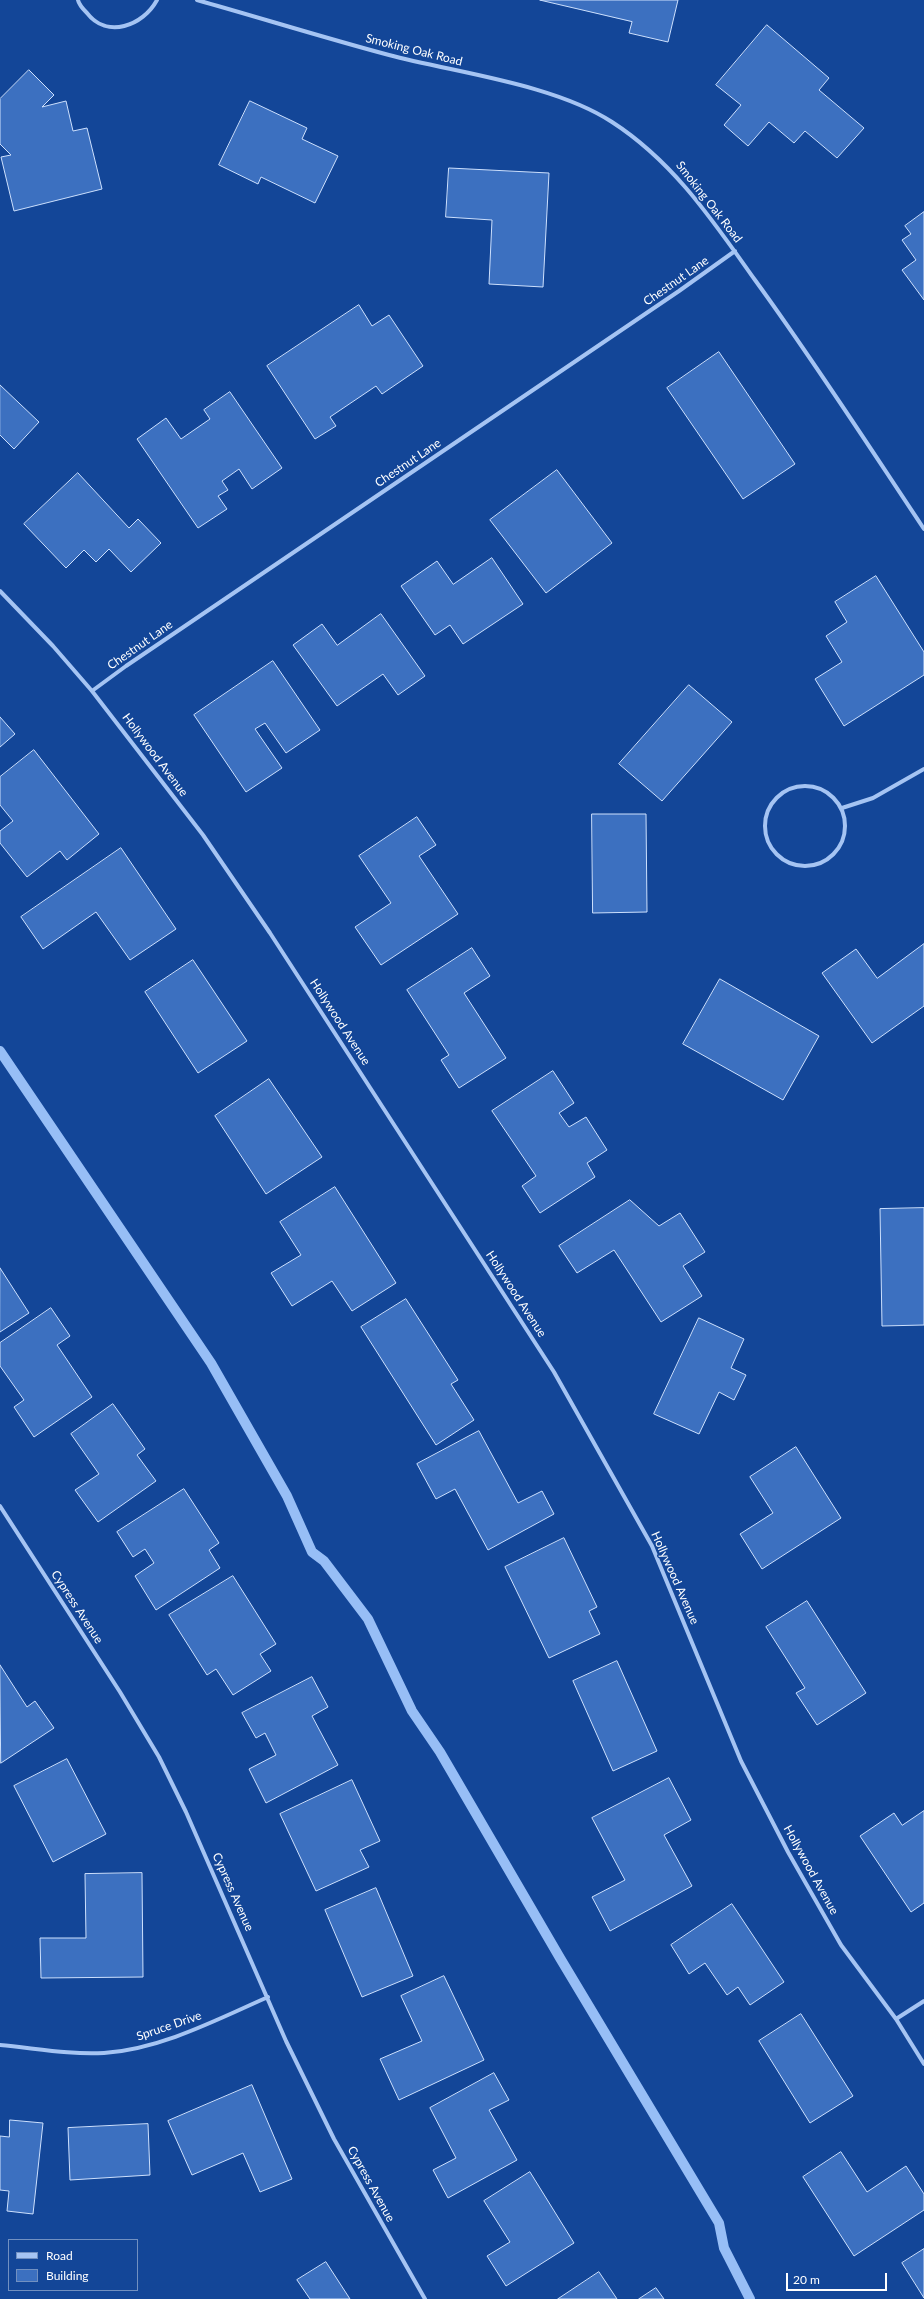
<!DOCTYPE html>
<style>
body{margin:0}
#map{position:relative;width:924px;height:2299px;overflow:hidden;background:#134698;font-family:Lato,sans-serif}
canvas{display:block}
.legend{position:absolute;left:8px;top:2239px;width:130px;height:52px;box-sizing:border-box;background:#134698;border:1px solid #7190c1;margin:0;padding:5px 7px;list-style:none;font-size:12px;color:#fff}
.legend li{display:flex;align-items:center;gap:8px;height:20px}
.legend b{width:20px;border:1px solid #7190c1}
.scale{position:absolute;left:786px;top:2273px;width:101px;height:18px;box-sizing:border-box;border:2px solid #fff;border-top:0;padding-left:5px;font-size:12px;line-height:14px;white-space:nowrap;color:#fff;-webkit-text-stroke:3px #134698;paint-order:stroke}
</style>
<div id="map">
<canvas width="924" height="2299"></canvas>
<ul class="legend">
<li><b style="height:5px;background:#a5c4f3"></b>Road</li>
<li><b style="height:11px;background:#3c70c0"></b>Building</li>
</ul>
<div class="scale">20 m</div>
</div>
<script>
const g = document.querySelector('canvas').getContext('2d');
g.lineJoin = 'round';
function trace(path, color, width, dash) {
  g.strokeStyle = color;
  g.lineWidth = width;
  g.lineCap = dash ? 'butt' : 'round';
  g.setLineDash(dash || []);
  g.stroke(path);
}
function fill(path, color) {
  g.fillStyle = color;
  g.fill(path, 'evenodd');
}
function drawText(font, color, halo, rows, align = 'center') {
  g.font = font + ' Lato,sans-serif';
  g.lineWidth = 3;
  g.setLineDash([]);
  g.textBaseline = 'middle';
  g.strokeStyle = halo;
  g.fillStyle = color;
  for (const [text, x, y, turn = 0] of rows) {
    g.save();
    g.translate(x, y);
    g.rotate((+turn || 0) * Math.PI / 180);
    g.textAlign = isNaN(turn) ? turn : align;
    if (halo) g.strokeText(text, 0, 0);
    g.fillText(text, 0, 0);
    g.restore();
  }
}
const stream = new Path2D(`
 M0,1051L211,1363L287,1496L312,1552L324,1561L368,1619L412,1711L440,1752L560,1958L719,2223L724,2248L750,2299`);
const building = new Path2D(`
 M540,0H678L668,42L629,33L632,22Z
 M767,25L829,78L819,90L864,128L837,158L805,131L794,143L769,122L748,146L724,125L741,105L716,85Z
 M29,70L54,95L42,107L66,101L73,131L87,128L102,189L14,211L1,157L11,155L0,144V99Z
 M250,101L307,128L302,139L338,156L315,203L261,177L258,184L219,165Z
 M449,168L549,173L543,287L489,284L492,220L446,217Z
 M924,212V300L902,270L916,260L902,240L911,234L905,226Z
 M359,305L372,326L389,315L423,366L382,394L376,386L330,417L336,426L315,439L267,366Z
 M719,352L795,464L743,499L667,388Z
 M0,385L39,422L14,449L0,435Z
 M230,392L282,468L252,489L239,469L222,481L228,490L218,496L227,509L198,528L137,439L166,418L181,439L210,419L204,410Z
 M557,470L612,543L546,593L490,520Z
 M78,473L129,528L138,519L161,543L131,572L109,549L96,562L84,550L66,568L24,524Z
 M492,558L523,604L463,644L450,625L435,635L401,586L437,561L453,584Z
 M876,576L924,652V675L844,726L815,679L842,662L826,636L847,622L835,602Z
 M381,614L425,676L398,695L383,674L337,706L293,645L322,624L337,645Z
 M273,661L320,730L286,753L265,723L255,729L282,768L246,792L194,715Z
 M689,685L732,722L662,801L619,764Z
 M0,717L15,734L0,747Z
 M34,750L99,834L67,860L60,851L27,877L0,843V831L13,821L0,805V777Z
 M592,814H646L647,912L593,913Z
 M417,817L436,845L419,856L458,914L381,965L355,927L391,903L359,856Z
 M121,848L176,929L130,960L96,912L43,949L21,917Z
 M924,944V1006L872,1043L822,973L856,949L877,978Z
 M472,948L490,976L464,993L506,1058L459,1088L441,1060L449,1055L407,990Z
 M193,960L247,1041L198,1073L145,992Z
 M720,979L819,1036L783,1100L683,1044Z
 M553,1071L574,1103L559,1113L569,1127L586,1117L607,1150L587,1163L595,1177L540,1213L522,1186L536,1176L492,1111Z
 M269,1079L322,1157L266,1194L215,1116Z
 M335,1187L396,1283L352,1311L332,1281L292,1306L271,1273L301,1255L280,1222Z
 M630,1200L659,1226L680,1213L705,1252L683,1266L702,1296L661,1322L614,1250L577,1273L559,1246Z
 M924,1208V1325L882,1326L880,1209Z
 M0,1268L29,1313L0,1332Z
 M406,1299L458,1380L451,1384L474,1420L436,1445L361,1327Z
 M51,1308L70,1336L57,1345L92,1397L34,1437L14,1407L24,1400L0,1366V1343Z
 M699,1318L744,1339L731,1368L746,1375L734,1400L719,1392L699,1434L654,1414Z
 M113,1404L145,1449L137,1455L156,1481L98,1522L75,1490L99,1474L71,1434Z
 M479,1431L518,1503L542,1491L554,1514L488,1550L455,1489L436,1499L417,1464Z
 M796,1447L841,1518L762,1569L740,1534L773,1513L750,1477Z
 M184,1489L219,1543L209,1550L220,1568L156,1610L135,1576L154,1563L145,1549L133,1557L117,1532Z
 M564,1538L597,1607L589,1611L600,1634L549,1658L505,1567Z
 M233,1576L276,1644L260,1654L271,1671L233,1695L216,1669L207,1675L169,1615Z
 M807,1601L866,1693L817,1725L796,1693L805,1688L766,1627Z
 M617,1661L657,1751L613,1771L573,1681Z
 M0,1665L27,1707L35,1701L54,1728L1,1763Z
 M312,1677L328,1707L312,1716L338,1765L266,1803L249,1769L276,1755L265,1733L256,1738L242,1713Z
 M67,1759L106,1834L53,1862L14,1786Z
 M669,1778L691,1820L664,1835L692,1886L610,1931L592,1897L625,1880L592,1818Z
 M352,1780L380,1841L360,1850L369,1867L316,1891L280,1814Z
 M924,1811V1903L911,1912L860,1836L894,1813L902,1825Z
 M142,1873L143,1977L41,1978L40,1938H86L85,1874Z
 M376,1888L413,1976L362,1997L325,1910Z
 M732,1904L784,1982L750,2005L738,1987L727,1995L705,1963L689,1974L671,1945Z
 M444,1976L484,2060L399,2100L380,2059L422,2041L401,1996Z
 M801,2014L853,2096L810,2123L759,2041Z
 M494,2073L509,2100L489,2110L517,2160L448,2198L433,2170L456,2158L430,2108Z
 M252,2085L292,2179L260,2192L243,2153L192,2175L168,2121Z
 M10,2120L43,2123L33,2214L7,2211L9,2191L0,2190V2136L9,2137Z
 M148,2124L150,2175L70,2180L68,2128Z
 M841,2152L867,2192L906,2166L924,2194V2210L854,2256L803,2177Z
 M530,2172L574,2243L506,2286L487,2256L510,2242L484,2201Z
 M924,2249V2298L902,2263Z
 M326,2262L350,2299H310L297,2280Z
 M599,2272L617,2299H558Z
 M656,2288L664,2299H639Z`);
const street = new Path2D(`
 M78,0C79,5 83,9 87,13C107,39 143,26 157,0
 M197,0C261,18 325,38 389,55C457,73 554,84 612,122C674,162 713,221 755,280C814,361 868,445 924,529
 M0,591L53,646L92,691L203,835L270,933L554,1372L652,1546L741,1761L788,1852L841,1945L896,2019L924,2064
 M92,691L126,666L679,291L735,251
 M765 826a40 40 0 1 1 80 0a40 40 0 1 1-80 0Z
 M842,808L873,798L924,769
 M0,1506L120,1692L159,1757L186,1812L286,2041L334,2139L425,2299
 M896,2019L924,2001
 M0,2045C34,2048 69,2055 104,2053C161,2049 216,2020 268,1997`);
const streetNames = [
 ["Smoking Oak Road",414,50,14],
 ["Smoking Oak Road",709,202,52],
 ["Chestnut Lane",676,281,-35],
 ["Chestnut Lane",408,463,-34],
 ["Chestnut Lane",140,645,-35],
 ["Hollywood Avenue",155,755,53],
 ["Hollywood Avenue",340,1022,57],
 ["Hollywood Avenue",516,1294,57],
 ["Hollywood Avenue",675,1578,66],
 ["Cypress Avenue",77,1607,57],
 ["Hollywood Avenue",811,1870,61],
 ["Cypress Avenue",233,1892,66],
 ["Spruce Drive",169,2026,-19],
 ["Cypress Avenue",371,2184,61]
];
trace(stream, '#97bef6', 10);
fill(building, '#3c70c0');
trace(building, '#cde0fd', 1);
trace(street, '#a5c4f3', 4);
drawText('12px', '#fff', '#134698', streetNames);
</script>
